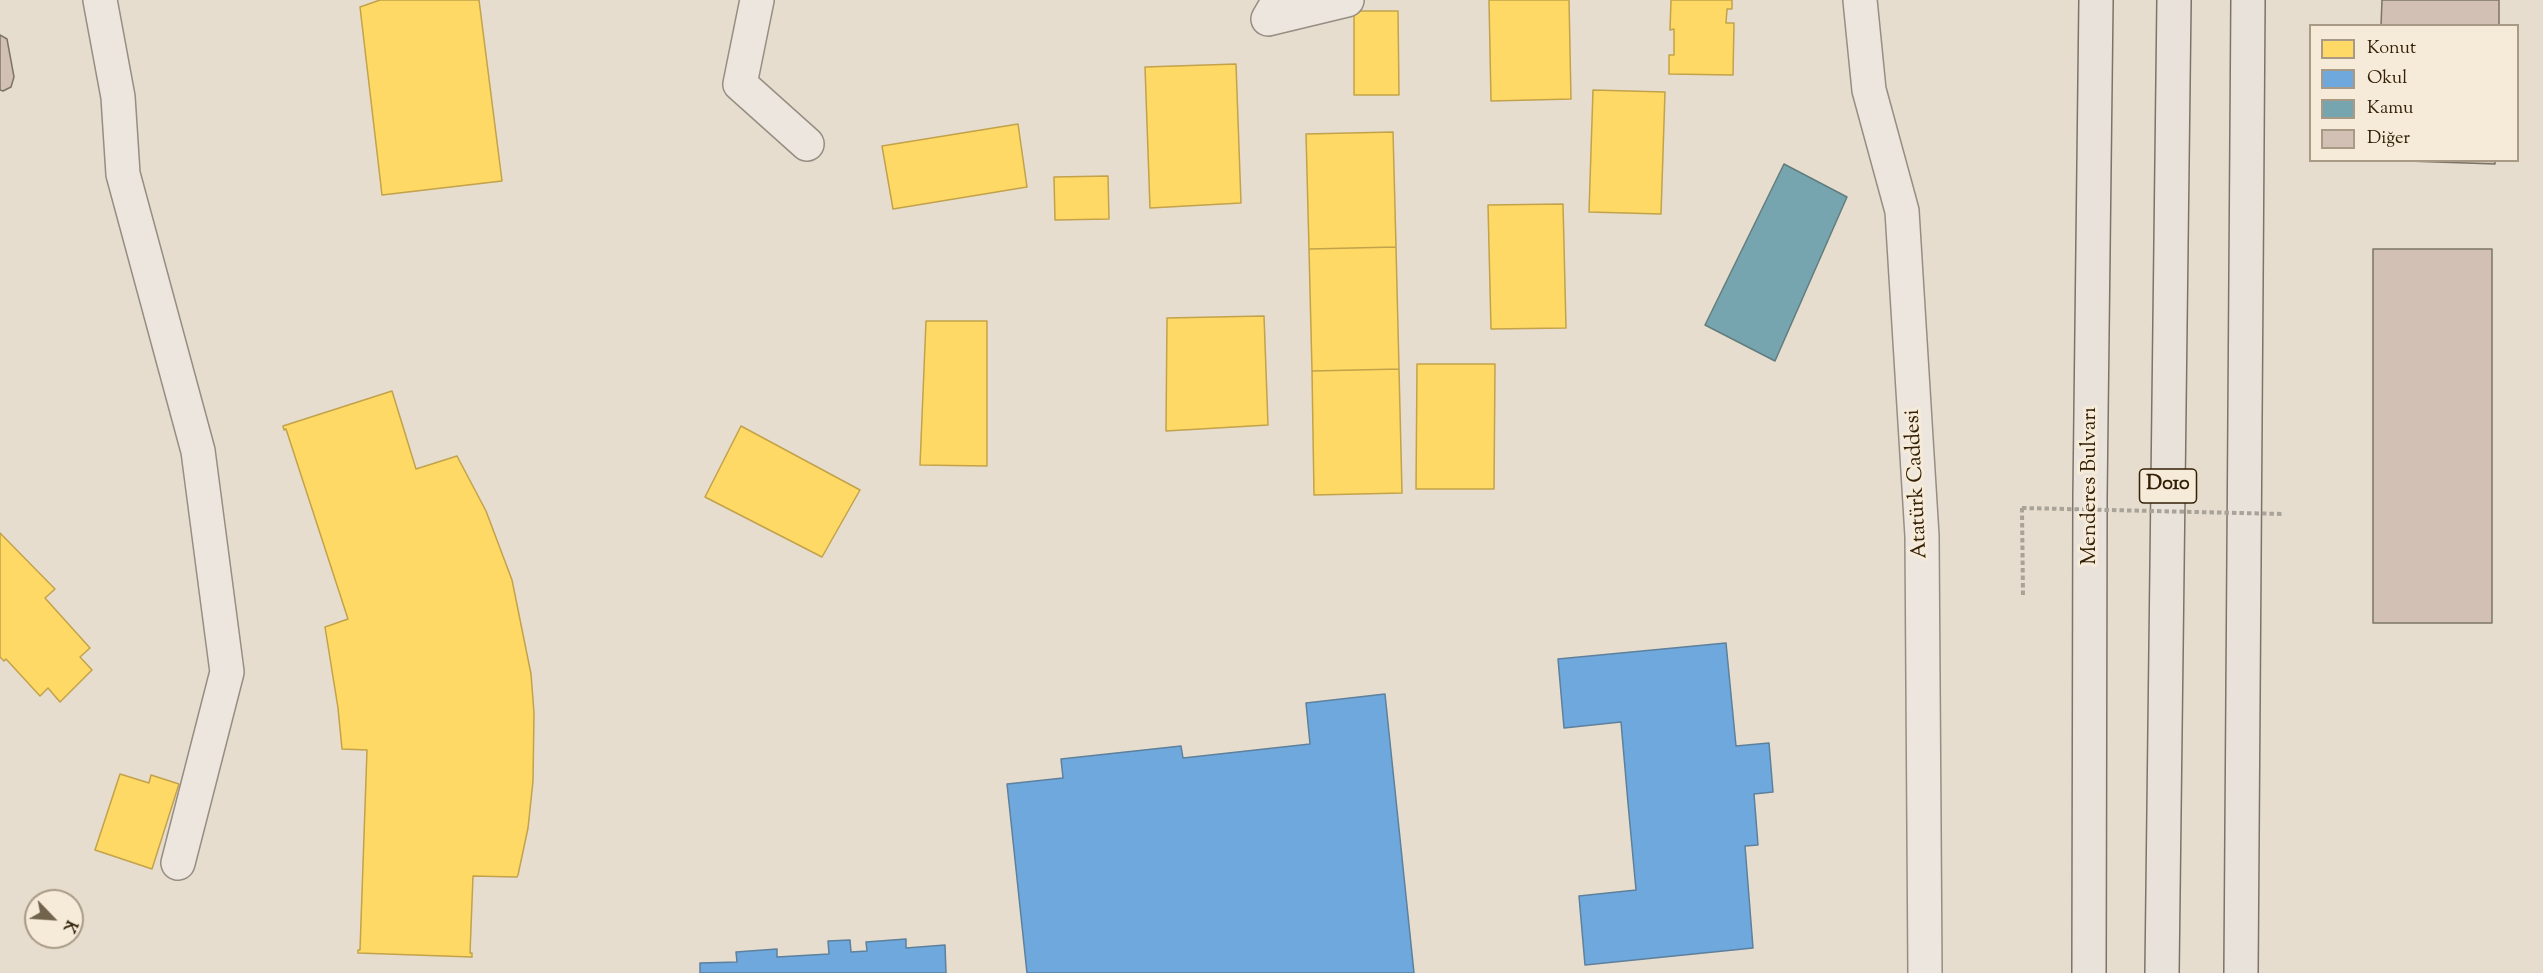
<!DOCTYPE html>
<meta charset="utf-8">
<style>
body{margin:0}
#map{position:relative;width:2543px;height:973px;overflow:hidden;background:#e6ddce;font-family:"Sorts Mill Goudy",serif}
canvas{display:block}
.legend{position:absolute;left:2309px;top:24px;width:210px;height:138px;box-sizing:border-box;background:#f6ead9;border:2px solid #a89a85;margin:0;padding:8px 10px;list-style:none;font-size:18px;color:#332107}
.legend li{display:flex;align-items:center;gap:12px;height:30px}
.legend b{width:30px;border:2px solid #a89a85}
.north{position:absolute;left:24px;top:889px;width:60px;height:60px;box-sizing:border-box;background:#f6ead9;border:2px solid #a89a85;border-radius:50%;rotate:115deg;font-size:16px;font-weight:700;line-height:24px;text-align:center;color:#332107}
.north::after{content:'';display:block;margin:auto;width:21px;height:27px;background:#72634d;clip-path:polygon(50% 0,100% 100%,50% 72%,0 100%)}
</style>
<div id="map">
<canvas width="2543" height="973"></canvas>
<ul class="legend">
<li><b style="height:16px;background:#ffd966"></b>Konut</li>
<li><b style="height:16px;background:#6fa8dc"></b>Okul</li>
<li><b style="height:16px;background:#76a5af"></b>Kamu</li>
<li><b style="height:16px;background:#d3c0b4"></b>Diğer</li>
</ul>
<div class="north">K</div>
</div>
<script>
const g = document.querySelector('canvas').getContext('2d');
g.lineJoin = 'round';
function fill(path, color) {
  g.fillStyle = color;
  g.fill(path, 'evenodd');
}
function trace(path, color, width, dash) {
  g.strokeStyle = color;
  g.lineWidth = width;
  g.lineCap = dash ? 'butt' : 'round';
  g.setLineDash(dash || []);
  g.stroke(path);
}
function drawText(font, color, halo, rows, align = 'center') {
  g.font = font + ' "Sorts Mill Goudy",serif';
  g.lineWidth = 6;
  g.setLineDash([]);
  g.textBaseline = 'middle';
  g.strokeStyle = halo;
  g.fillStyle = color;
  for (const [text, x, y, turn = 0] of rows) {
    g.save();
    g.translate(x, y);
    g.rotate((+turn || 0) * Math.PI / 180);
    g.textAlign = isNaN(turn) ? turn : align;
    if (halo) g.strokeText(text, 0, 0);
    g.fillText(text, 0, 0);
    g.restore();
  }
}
const homes = new Path2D(`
 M380,0H479L502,181L382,195L360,7Z
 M1489,0H1569L1571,99L1491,101Z
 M1671,0H1732V9H1727L1726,23H1734L1733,75L1669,74V55H1674V29L1670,30Z
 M1354,11H1398L1399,95H1354Z
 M1236,64L1241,203L1150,208L1145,67Z
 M1593,90L1665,92L1661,214L1589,212Z
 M1018,124L1027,187L893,209L882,146Z
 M1393,132L1396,247L1309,249L1306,134Z
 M1108,176L1109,219L1055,220L1054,177Z
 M1563,204L1566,328L1491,329L1488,205Z
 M1396,247L1399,369L1312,371L1309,249Z
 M1264,316L1268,425L1166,431L1167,318Z
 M926,321H987V466L920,465Z
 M1417,364H1495L1494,489H1416Z
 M1399,369L1402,493L1314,495L1312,371Z
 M392,391L416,469L457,456L486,511L512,580L531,674L534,713L533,781L528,828L518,875L517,877L473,876L470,953H472V957L358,953V950H360L367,750L342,749L338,708L325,627L348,619L286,429L284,430L283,426Z
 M741,426L860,490L822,557L705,497Z
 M0,533L55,589L45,598L90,648L80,657L92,670L60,702L48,688L40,696L6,659L4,661L0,657Z
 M120,774L149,783L151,775L179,784L152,869L95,850Z`);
const schools = new Path2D(`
 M1726,643L1736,746L1769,743L1773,792L1754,794L1758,845L1745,846L1753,948L1585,965L1579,896L1636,890L1628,803L1621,722L1564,728L1558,659Z
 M1385,694L1414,973H1027L1007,784L1063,778L1061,759L1181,746L1183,758L1310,744L1306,703Z
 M906,939V948L945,945L946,973H700V963L737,962L736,952L777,949V957L829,954L828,941L850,940L851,952L867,951L866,942Z`);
const public = new Path2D(`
 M1784,164L1847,197L1775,361L1705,325Z`);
const building = new Path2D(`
 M2382,0H2499V26H2381Z
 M0,35L7,39L14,77L11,87L3,91L0,90Z
 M2378,160H2495V164Z
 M2373,249H2492V623H2373Z`);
const path = new Path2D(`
 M2022,508L2023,596`);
const minor = new Path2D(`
 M100,0L118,97L123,174L198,451L227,672L178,863
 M757,0L740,84L807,144
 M1279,0L1268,19L1347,0
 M1860,0L1869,90L1902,211L1922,536L1925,973`);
const major = new Path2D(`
 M2089,973L2090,497L2096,0`);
const highway = new Path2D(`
 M2162,973L2174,0
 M2241,973L2248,0`);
const pathBridge = new Path2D(`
 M2022,508L2283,514`);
const shields = [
 [2168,486,57]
];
const shieldNames = [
 ["D010",2168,486]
];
const streetNames = [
 ["Atatürk Caddesi",1918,484,-93],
 ["Menderes Bulvarı",2091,486,-90]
];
fill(homes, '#ffd966');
trace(homes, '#c2a24a', 1.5);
fill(schools, '#6fa8dc');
trace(schools, '#5d809c', 1.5);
fill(public, '#76a5af');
trace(public, '#627d7d', 1.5);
fill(building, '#d3c0b4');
trace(building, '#7c7468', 1.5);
trace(minor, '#968e82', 36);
trace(major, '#7c7468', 36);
trace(highway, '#7c7468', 36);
trace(path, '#a8a299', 4, [4.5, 3]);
trace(minor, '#ece6df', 33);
trace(major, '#e9e2da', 33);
trace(highway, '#e9e2da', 33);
trace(pathBridge, '#a8a299', 4, [4.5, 3]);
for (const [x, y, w] of shields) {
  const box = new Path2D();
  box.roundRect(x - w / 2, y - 17, w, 34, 4.5);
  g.fillStyle = '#f6ead9';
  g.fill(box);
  trace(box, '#332107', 1.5);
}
drawText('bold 20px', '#332107', null, shieldNames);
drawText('21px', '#332107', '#f6ead9', streetNames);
</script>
